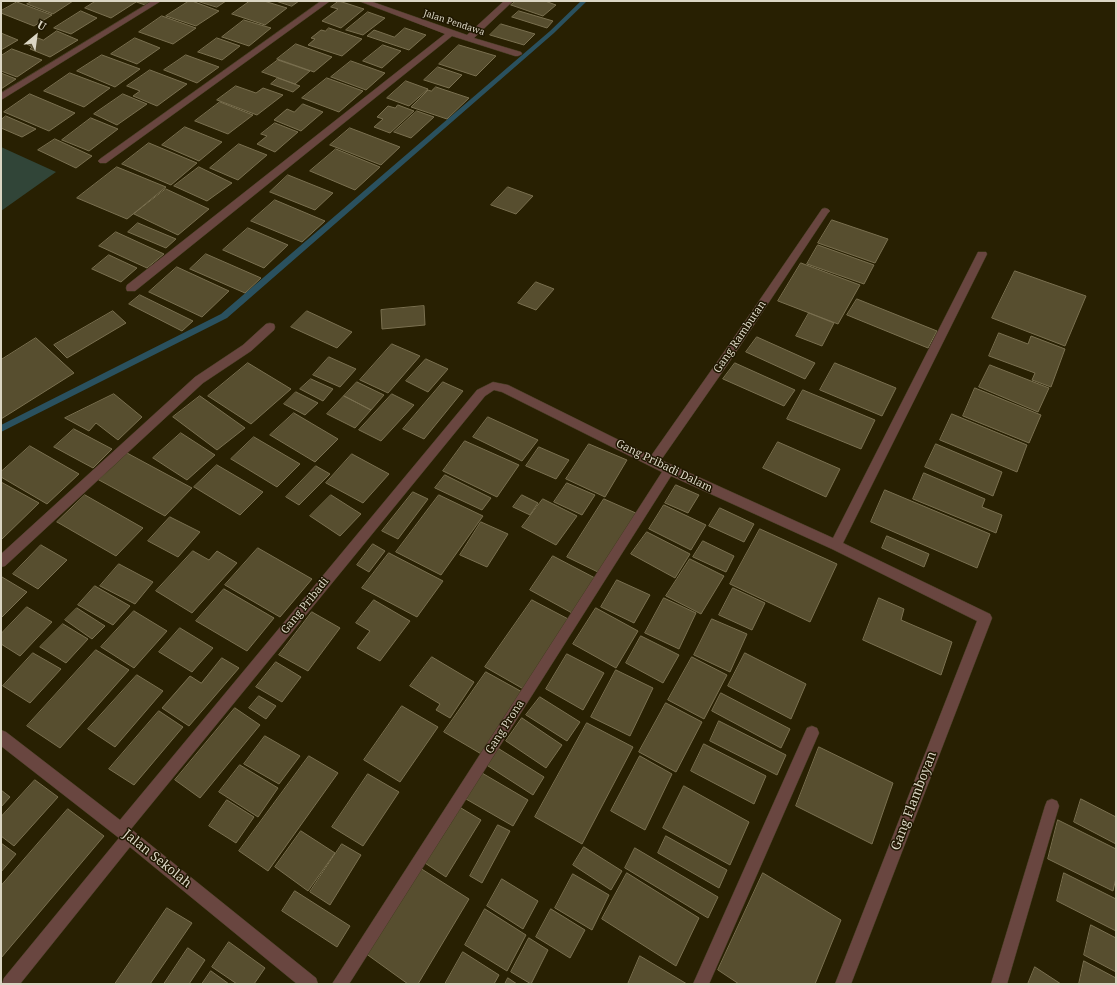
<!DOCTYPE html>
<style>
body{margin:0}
#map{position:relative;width:1117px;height:985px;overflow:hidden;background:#282002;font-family:"Noto Serif",serif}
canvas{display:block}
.frame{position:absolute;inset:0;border:2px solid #dbd6c4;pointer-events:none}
.north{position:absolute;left:16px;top:16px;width:40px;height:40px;-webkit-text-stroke:3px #1f1700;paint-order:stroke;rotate:29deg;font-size:11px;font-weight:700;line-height:16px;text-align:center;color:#dbd6c4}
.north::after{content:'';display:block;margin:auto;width:14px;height:18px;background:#dbd6c4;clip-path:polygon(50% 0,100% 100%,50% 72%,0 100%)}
</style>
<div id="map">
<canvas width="1117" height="985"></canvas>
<div class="frame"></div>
<div class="north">U</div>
</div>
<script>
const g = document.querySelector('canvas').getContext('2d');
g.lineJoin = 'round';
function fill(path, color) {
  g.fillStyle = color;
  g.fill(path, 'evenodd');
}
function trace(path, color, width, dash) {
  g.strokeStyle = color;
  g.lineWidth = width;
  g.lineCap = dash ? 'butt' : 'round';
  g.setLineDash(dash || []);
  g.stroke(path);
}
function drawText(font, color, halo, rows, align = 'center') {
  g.font = font + ' "Noto Serif",serif';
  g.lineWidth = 3;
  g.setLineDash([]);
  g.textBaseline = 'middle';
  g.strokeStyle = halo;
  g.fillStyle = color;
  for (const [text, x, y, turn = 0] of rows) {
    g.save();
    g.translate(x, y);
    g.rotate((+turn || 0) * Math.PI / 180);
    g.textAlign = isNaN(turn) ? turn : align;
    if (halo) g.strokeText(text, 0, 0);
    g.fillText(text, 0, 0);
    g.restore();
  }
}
const green = new Path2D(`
 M1,147L56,172L1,211Z`);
const stream = new Path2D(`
 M581,1H587L554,33L227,318L1,432V425L221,314L550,31Z`);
const building = new Path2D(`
 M33,1H73L53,14L27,4Z
 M96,1H133L136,2L111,18L85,8Z
 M134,1H153L146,5Z
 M189,1H192L219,11L196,26L166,16Z
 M197,1H226L217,7Z
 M250,1H264L287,8L265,25L232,14Z
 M276,1H299L292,6Z
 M339,1L364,9L341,28L322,21L338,9L331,7Z
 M516,1H545L556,5L543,16L511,5Z
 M17,2L52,15L34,26L1,13V11Z
 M81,11L97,18L71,34L54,28Z
 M519,11L553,21L547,28L512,17Z
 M368,12L385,18L363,35L346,30Z
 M162,16L196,28L173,44L139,32Z
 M244,20L271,28L249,46L222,37Z
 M501,24L535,34L524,45L490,35Z
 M329,28L362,39L342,56L308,45L315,39L311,38L321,30L325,31Z
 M405,28L426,35L409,50L367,36L374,30L394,37Z
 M57,31L78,40L50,57L30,49L32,47L27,44L38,38L43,40Z
 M1,33L18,40L1,50Z
 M135,38L160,48L137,64L111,54Z
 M217,38L240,46L222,60L198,52Z
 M296,44L332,57L314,72L277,59Z
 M383,45L401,51L382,68L363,61Z
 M459,45L496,56L476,76L439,64Z
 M12,49L42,60L17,77L1,71V56Z
 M102,55L140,69L115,87L77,71Z
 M186,55L219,67L197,83L164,70Z
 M278,60L310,71L295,84L262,72Z
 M351,61L385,73L366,90L331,77Z
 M438,67L462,75L449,88L424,80Z
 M150,70L187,84L157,106L133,96L140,91L127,86Z
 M1,73L16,79L1,89Z
 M70,73L110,88L84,107L44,91Z
 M278,78L300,86L293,92L271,84Z
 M327,78L363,91L339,112L302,98Z
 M406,81L428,89L409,106L387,98Z
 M236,86L256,93L263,88L283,95L257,115L217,100Z
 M436,87L469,98L447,119L411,107L428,90L431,91Z
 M30,94L75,113L49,131L4,112Z
 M123,94L147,104L117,125L94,114Z
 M220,102L253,115L228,134L195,121Z
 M303,104L323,112L301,131L274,120L287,109L294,112Z
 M398,105L414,111L390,133L374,127L383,119L377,117L388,106L395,108Z
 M417,111L434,117L411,138L394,132Z
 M6,116L36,129L22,137L1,128V120Z
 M91,118L118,129L89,151L62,140Z
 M275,123L298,132L275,152L257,144L267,136L261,134Z
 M185,127L222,142L199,161L162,145Z
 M350,128L400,147L381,165L330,145Z
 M55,139L92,156L76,168L38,150Z
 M149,143L197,163L171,185L122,164Z
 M239,144L267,155L238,180L210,168Z
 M336,149L380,167L355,190L310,171Z
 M117,167L166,187L127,219L77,198Z
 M199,167L232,183L207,201L174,186Z
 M288,175L333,193L315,210L270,192Z
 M508,187L533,196L516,214L491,205Z
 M166,189L209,209L178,235L134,214Z
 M275,200L325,221L302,242L251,221Z
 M832,220L888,239L875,263L818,243Z
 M138,223L176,239L166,248L128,232Z
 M248,228L288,245L264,268L223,250Z
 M116,232L164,254L147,268L99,246Z
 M818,245L874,265L864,284L807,264Z
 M206,254L261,278L245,293L190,269Z
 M109,255L137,268L121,282L92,269Z
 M801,263L860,285L838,324L778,301Z
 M177,267L229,291L202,317L149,292Z
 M1015,271L1086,296L1065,346L992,318Z
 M536,282L554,289L536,310L518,303Z
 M140,295L193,321L182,331L129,304Z
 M857,299L937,331L928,348L847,315Z
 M424,306L425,325L382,329L381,310Z
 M113,311L126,323L67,358L54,345Z
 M307,311L352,332L337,348L291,327Z
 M809,313L834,323L822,346L796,336Z
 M999,333L1028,344L1031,336L1065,349L1051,387L1032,380L1035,373L989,356Z
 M757,337L815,363L805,379L746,352Z
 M36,338L74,373L1,419V360Z
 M392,344L420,356L388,393L360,380Z
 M329,357L356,369L340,387L313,375Z
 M426,359L448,369L428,392L406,381Z
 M248,363L291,389L251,424L208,396Z
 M735,363L795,390L784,406L723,379Z
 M835,363L896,388L882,416L820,390Z
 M990,365L1049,388L1038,412L979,387Z
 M311,379L333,389L323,401L300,389Z
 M357,382L384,395L371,410L344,396Z
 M443,382L463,391L424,439L403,429Z
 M975,388L1041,415L1029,443L963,416Z
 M803,390L875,420L861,449L787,419Z
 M296,392L318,403L305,415L284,404Z
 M114,394L142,417L118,440L96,423L89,431L65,418Z
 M392,394L414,405L381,441L359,430Z
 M200,396L245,428L217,450L173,417Z
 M344,396L371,410L355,428L327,414Z
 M294,413L338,439L315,462L270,435Z
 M952,414L1027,445L1017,472L940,440Z
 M488,417L538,440L522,461L473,437Z
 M74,429L112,449L93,468L54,447Z
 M181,433L215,455L187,480L153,458Z
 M254,437L300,464L277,487L231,459Z
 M465,441L519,465L497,497L443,471Z
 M778,442L840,469L826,497L763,468Z
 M589,444L627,460L605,497L566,479Z
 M936,444L1002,472L993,496L925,467Z
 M30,446L79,474L47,504L1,477V472Z
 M539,447L569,460L556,479L526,466Z
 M127,453L192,488L165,516L99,480Z
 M352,454L389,474L363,503L326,483Z
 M217,465L263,492L240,515L194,487Z
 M316,466L330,474L299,505L286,497Z
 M924,473L985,499L982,507L1002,515L996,533L913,499Z
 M445,475L491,498L482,510L435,488Z
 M1,482L39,503L2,539L1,538Z
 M567,483L595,495L582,515L554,502Z
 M676,485L699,495L688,513L665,503Z
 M885,490L990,534L977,568L871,522Z
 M413,492L428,499L398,539L382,531Z
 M85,495L143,528L116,556L57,522Z
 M331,495L361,514L340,536L310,516Z
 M439,495L483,516L441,575L396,552Z
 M522,495L538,503L530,515L513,507Z
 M543,499L577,516L556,545L522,527Z
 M604,499L638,514L602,574L567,557Z
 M664,505L706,525L691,550L649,529Z
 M720,508L754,524L744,542L709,526Z
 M170,517L200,532L178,557L148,541Z
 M481,522L508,534L487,567L460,555Z
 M760,529L837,564L810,622L730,584Z
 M647,532L690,554L675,578L631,554Z
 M887,536L929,554L924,567L882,548Z
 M703,541L734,556L726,572L693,557Z
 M373,544L385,551L369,572L357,565Z
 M41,545L67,560L38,589L13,574Z
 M258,548L312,579L280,617L225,585Z
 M193,551L209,560L217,551L237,563L192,613L156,591Z
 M389,553L443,581L417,617L362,588Z
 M553,556L595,578L572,613L530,590Z
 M690,559L724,576L701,614L666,596Z
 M119,564L153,582L135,604L100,586Z
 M2,577L27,592L1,618V578Z
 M617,580L650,595L634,623L601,607Z
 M95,586L130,606L113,625L78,605Z
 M733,588L765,603L752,630L719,615Z
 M224,589L274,618L247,651L196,621Z
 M664,598L696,613L679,649L645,633Z
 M879,598L904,609L901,620L952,642L941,675L863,640Z
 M374,600L410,621L380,661L357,648L370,631L356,623Z
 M532,600L572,621L527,691L485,667Z
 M27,607L52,622L20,656L1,644V634Z
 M77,608L105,626L92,639L65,620Z
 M596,608L638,631L616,668L573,644Z
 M134,611L167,631L134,668L101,647Z
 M312,612L340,628L308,671L279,655Z
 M712,619L747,634L730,672L694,655Z
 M63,624L88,639L66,663L40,647Z
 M180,628L213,648L192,672L159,652Z
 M641,636L679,655L663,683L626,663Z
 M96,650L129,670L60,748L27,726Z
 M33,653L61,669L30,703L3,686Z
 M745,653L806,684L791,719L728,686Z
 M567,654L604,673L583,710L546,689Z
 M432,657L474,682L450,718L436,710L440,704L410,686Z
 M692,657L727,675L704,719L668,700Z
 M222,658L239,668L189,726L162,708L190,676L201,683Z
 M276,662L301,677L282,702L256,687Z
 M616,670L653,688L630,736L591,717Z
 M486,672L524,693L483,755L444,732Z
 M137,675L163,691L115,747L88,729Z
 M721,693L790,729L781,748L712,711Z
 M259,696L276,706L266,719L249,708Z
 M540,697L580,722L567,741L526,715Z
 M666,703L702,722L676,772L639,752Z
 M402,706L438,727L400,782L364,760Z
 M235,708L260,725L200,798L175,780Z
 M159,711L183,727L134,785L109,769Z
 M522,718L562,745L546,768L506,741Z
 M719,721L786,755L777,775L710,741Z
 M587,723L633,747L582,844L535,817Z
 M265,736L300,756L279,784L244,764Z
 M704,744L766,776L754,804L691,771Z
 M496,747L544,777L533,795L485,764Z
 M819,747L893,783L872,844L796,806Z
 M309,756L338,773L268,871L239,851Z
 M640,756L672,774L645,830L611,811Z
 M240,765L278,788L258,817L219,792Z
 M482,773L528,800L513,826L466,799Z
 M368,774L399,792L363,846L332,827Z
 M35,780L58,797L14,846L1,836V817Z
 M684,786L749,822L730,865L663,828Z
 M1,790L10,797L1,807Z
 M1081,799L1116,817V844L1074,822Z
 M227,800L254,817L236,843L209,826Z
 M461,808L481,820L446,877L425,863Z
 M68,809L104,836L1,958V886Z
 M1058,820L1116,849V878L1113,891L1048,859Z
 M498,825L510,831L482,883L470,876Z
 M301,831L335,853L308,891L275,867Z
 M666,836L727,870L719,888L658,853Z
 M1,843L16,854L1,872Z
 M342,844L361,855L330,905L310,892Z
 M584,847L622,871L611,890L573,865Z
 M635,848L718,897L708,918L625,868Z
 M420,868L469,899L418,984H408L365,953Z
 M627,873L699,918L676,966L602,919Z
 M763,873L841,920L815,984H739L718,970Z
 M1064,873L1116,899V931L1057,901Z
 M573,874L609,895L592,930L555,908Z
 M502,879L538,901L523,929L487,906Z
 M295,891L350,926L337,947L282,911Z
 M167,908L192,923L150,984H115Z
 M485,909L526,935L507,971L465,945Z
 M551,909L585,930L570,958L536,937Z
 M1091,925L1116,938V972L1084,955Z
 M529,938L548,950L531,984L511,972Z
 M229,942L265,968L254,984H237L212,967Z
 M188,948L205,960L189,984H164Z
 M463,952L499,975L494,984H445Z
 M640,956L687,984H628Z
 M1084,961L1116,978V984H1079Z
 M1035,967L1061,984H1028Z
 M211,971L229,984H202Z
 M508,978L517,984H505Z`);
const minor = new Path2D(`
 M152,1H161L1,100V93Z
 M321,1H330L106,163H100L98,161L100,159Z
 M359,1H370L467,35L504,1H513L474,38L521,52L522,54L518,56H515L452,36L135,291H127L126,288L127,285L445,34Z
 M825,208L828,209L830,211L828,213L730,361L661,460L833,538L977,254L978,252H986L987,254L843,543L990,614L992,618L851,984H835L977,621L832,549L671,476L349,984H332L662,472L502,392L494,390L485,396L131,829L316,978L318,984H297L130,847L20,984H2L4,978L119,838L1,746V730L6,732L120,820L477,390L493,382L508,385L651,456L722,355L822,209Z
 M270,323L274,324L275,327L274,330L251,351L203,383L5,566L1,567V554L195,377L243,345L266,324Z
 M812,726L817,728L819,733L709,984H693L807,728Z
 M1052,799L1057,801L1059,806L1007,984H991L1045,806L1047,801Z`);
const farStreetnames = [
 ["Jalan Pendawa",454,23,18]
];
const streetNames = [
 ["Gang Rambutan",740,337,-56],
 ["Gang Pribadi Dalam",664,466,26],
 ["Gang Pribadi",305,606,-51],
 ["Gang Prona",505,727,-57]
];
const nearStreetnames = [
 ["Gang Flamboyan",914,801,-69],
 ["Jalan Sekolah",157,859,39]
];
fill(green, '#314538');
fill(stream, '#2a515f');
fill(building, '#574e2f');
trace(building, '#7a7050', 1);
trace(minor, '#453d21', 1);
fill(minor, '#694640');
drawText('9px', '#dbd6c4', '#1f1700', farStreetnames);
drawText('11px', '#dbd6c4', '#1f1700', streetNames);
drawText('13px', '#dbd6c4', '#1f1700', nearStreetnames);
</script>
